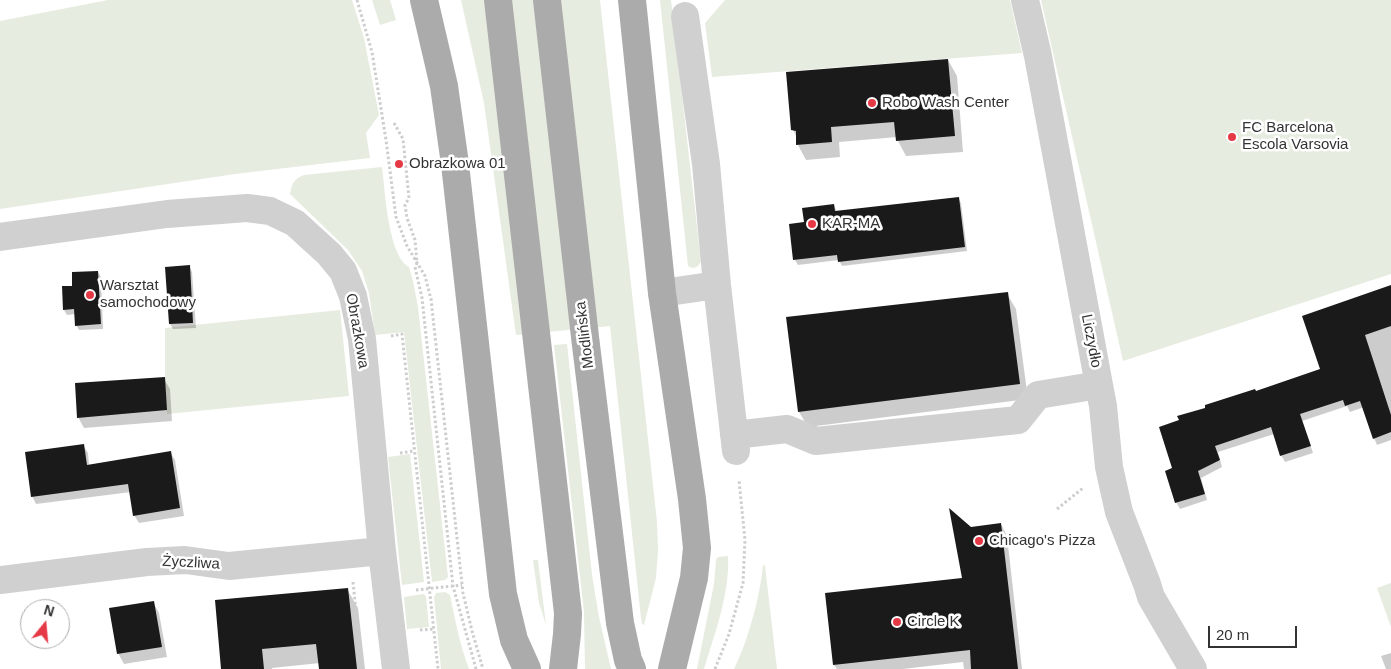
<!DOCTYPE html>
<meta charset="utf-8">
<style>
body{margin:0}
#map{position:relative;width:1391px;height:669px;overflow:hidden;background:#fff;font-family:Arial,sans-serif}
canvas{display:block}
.north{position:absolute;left:20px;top:599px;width:50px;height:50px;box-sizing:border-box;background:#fff;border:1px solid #adadad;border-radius:50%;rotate:17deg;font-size:14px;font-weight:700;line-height:20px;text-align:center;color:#333}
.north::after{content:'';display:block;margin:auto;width:18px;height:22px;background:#e63946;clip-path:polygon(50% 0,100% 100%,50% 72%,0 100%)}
.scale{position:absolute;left:1208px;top:626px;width:89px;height:22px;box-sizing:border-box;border:2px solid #333;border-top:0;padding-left:6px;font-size:15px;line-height:18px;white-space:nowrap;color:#333;-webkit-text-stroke:4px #fff;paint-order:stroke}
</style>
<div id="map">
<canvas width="1391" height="669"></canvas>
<div class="north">N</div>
<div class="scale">20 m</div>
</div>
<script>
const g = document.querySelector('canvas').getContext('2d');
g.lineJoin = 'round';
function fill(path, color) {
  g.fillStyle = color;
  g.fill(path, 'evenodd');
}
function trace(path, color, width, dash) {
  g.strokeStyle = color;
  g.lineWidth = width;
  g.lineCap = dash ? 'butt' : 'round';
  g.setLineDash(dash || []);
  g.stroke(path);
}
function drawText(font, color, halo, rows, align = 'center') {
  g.font = font + ' Arial,sans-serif';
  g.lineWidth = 5;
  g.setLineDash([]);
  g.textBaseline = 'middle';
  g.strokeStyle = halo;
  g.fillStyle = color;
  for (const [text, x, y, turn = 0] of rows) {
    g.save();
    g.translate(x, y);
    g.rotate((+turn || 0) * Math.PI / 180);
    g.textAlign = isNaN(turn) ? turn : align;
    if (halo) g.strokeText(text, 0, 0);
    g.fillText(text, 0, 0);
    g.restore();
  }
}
const green = new Path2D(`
 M108,0H352L364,38L379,115L366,133L370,158L235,174L0,209V21Z
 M372,0H390L396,20L380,25Z
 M461,0H600L657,522L658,551L656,578L644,625L642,624L641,618L610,326L516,335L484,103Z
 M660,0H671L701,261C699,267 694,270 688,266Z
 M725,0H1010L1022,53L712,77L705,23Z
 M1041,0H1391V274L1123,361Z
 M382,167C385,189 388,256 409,267L413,281L418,307L448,577L445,580L432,582L404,332L375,335L369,293L362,271L348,250L290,194C292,183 294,179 304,175Z
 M340,310L349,396L167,414L165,377V328Z
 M567,344L592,575L599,617L611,669H585L584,612L554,345Z
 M410,454L424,582L402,585L388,457Z
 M728,556C730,593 715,633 704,669H697L714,584L716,560L718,557Z
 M533,560H538L546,625L539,603Z
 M763,565L765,566L777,669H734C748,641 760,597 763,565Z
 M1391,583V627L1377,588Z
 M445,592L450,595C455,620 460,645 469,669H441L434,597L436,593Z
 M423,594L426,596L429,627L407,629L404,597Z`);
const shadow = new Path2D(`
 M948,60L957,76L963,152L906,156L898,141L897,137L839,142L840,157L806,160L798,145L797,138L793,130Z
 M958,198L961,203L967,251L842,266L839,260L798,265L795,260L791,225L805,223L834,205L837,212Z
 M189,266L192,272L196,328L173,329L170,324L166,268Z
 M98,272L101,277L103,329L79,330L76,325L75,314L67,315L64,310L74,287Z
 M1391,293V440L1377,445L1374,438L1364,407L1350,412L1347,406L1302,421L1313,453L1285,462L1281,455L1274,434L1218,452L1222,467L1201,478L1207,500L1180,509L1176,502L1174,469L1256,392L1322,370Z
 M1007,294L1016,309L1028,399L808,427L799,412Z
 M164,379L170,389L172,421L84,428L78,417Z
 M83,445L88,453L89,465L170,452L175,460L184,516L139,523L134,515L131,492L36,504L32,496Z
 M1001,524L1007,536L1022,669H964L963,662L903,669H837L834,665L963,579Z
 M347,589L358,608L365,669H320V663L272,668V669H222Z
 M153,602L159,613L167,657L124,664L118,653Z
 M1391,653V669H1386L1381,656Z`);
const building = new Path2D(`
 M948,59L955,136L896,141L894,122L831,127L832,142L796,145V131L791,130L786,72Z
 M959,197L965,247L838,262L837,255L793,260L789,224L804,222L802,208L834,204L835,211Z
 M190,265L193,323L169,324L165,267Z
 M98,271L101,324L75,326L74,309L63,310L62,286H72V272Z
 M1391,285V326L1365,335L1391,415V432L1373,439L1360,401L1345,406L1343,400L1300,414L1311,446L1280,456L1271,427L1215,446L1220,460L1198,471L1205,494L1175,503L1165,471L1172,468L1159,427L1179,420L1177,416L1205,408V405L1255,389L1256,391L1320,369L1302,316Z
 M1008,292L1020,384L798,412L786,317Z
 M165,377L167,410L77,418L75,383Z
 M84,444L87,465L171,451L180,508L133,516L128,484L31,497L25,452Z
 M949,508L971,527L1001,523L1018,669H971L970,650L833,665L825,593L962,578Z
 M348,588L357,669H319L316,644L262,649L264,669H221L215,600Z
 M154,601L162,647L117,654L109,608Z`);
const path = new Path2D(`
 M357,0L372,52L386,140L396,217L407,246L425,276L431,299L463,593L472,631L483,669
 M394,123L403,139L409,198L405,205L407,218L415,240L417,263L415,267L422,298L453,586L476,669
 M391,336L402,334L438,669
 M400,453L414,451
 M1057,509L1083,488
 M353,582L362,669
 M416,590L462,585
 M420,630L434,629
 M715,669L729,634L743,583L745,540L739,480`);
const minor = new Path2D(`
 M1025,0L1038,56L1099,385L1103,406L1109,467L1119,512L1147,584L1151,597L1193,669
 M685,16L706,164L717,285L736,451
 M0,237L167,214L247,208L270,211L295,223L329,254L343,271L353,296L362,339L382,551L396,669
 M662,293L717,285
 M734,435L787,429L816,441L1018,420L1038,395L1099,385
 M0,580L147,562L185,560L229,566L382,551`);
const major = new Path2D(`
 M424,0L444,86L455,164L503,594L514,640L527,669
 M498,0L568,613L567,634L563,669
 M547,0L585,337L620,623L628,660L632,669
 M632,0L662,293L692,499L697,548L694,578L672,669`);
const markers = [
 [872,103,5,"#e63946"],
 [1232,137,5,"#e63946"],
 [399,164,5,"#e63946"],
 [812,224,5,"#e63946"],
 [90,295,5,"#e63946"],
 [979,541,5,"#e63946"],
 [897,622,5,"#e63946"]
];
const poiNames = [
 ["Robo Wash Center",882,103],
 ["FC Barcelona",1242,128],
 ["Escola Varsovia",1242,145],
 ["Obrazkowa 01",409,164],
 ["KAR-MA",822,224],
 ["Warsztat",100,286],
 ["samochodowy",100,303],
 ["Chicago's Pizza",989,541],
 ["Circle K",907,622]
];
const streetNames = [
 ["Obrazkowa",357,331,80],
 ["Modlińska",585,335,-97],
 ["Liczydło",1091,341,79],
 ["Życzliwa",191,563,3]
];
fill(green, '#e6ecdf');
fill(shadow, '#0003');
fill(building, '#1a1a1a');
trace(path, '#cdcdcd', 3, [2.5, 2.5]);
trace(minor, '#d0d0d0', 28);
trace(major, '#ababab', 28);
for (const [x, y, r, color] of markers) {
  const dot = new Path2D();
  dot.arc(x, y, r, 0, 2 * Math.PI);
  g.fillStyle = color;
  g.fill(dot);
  trace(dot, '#fff', 2);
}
drawText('15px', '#333', '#fff', poiNames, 'left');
drawText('15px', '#333', '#fff', streetNames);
</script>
